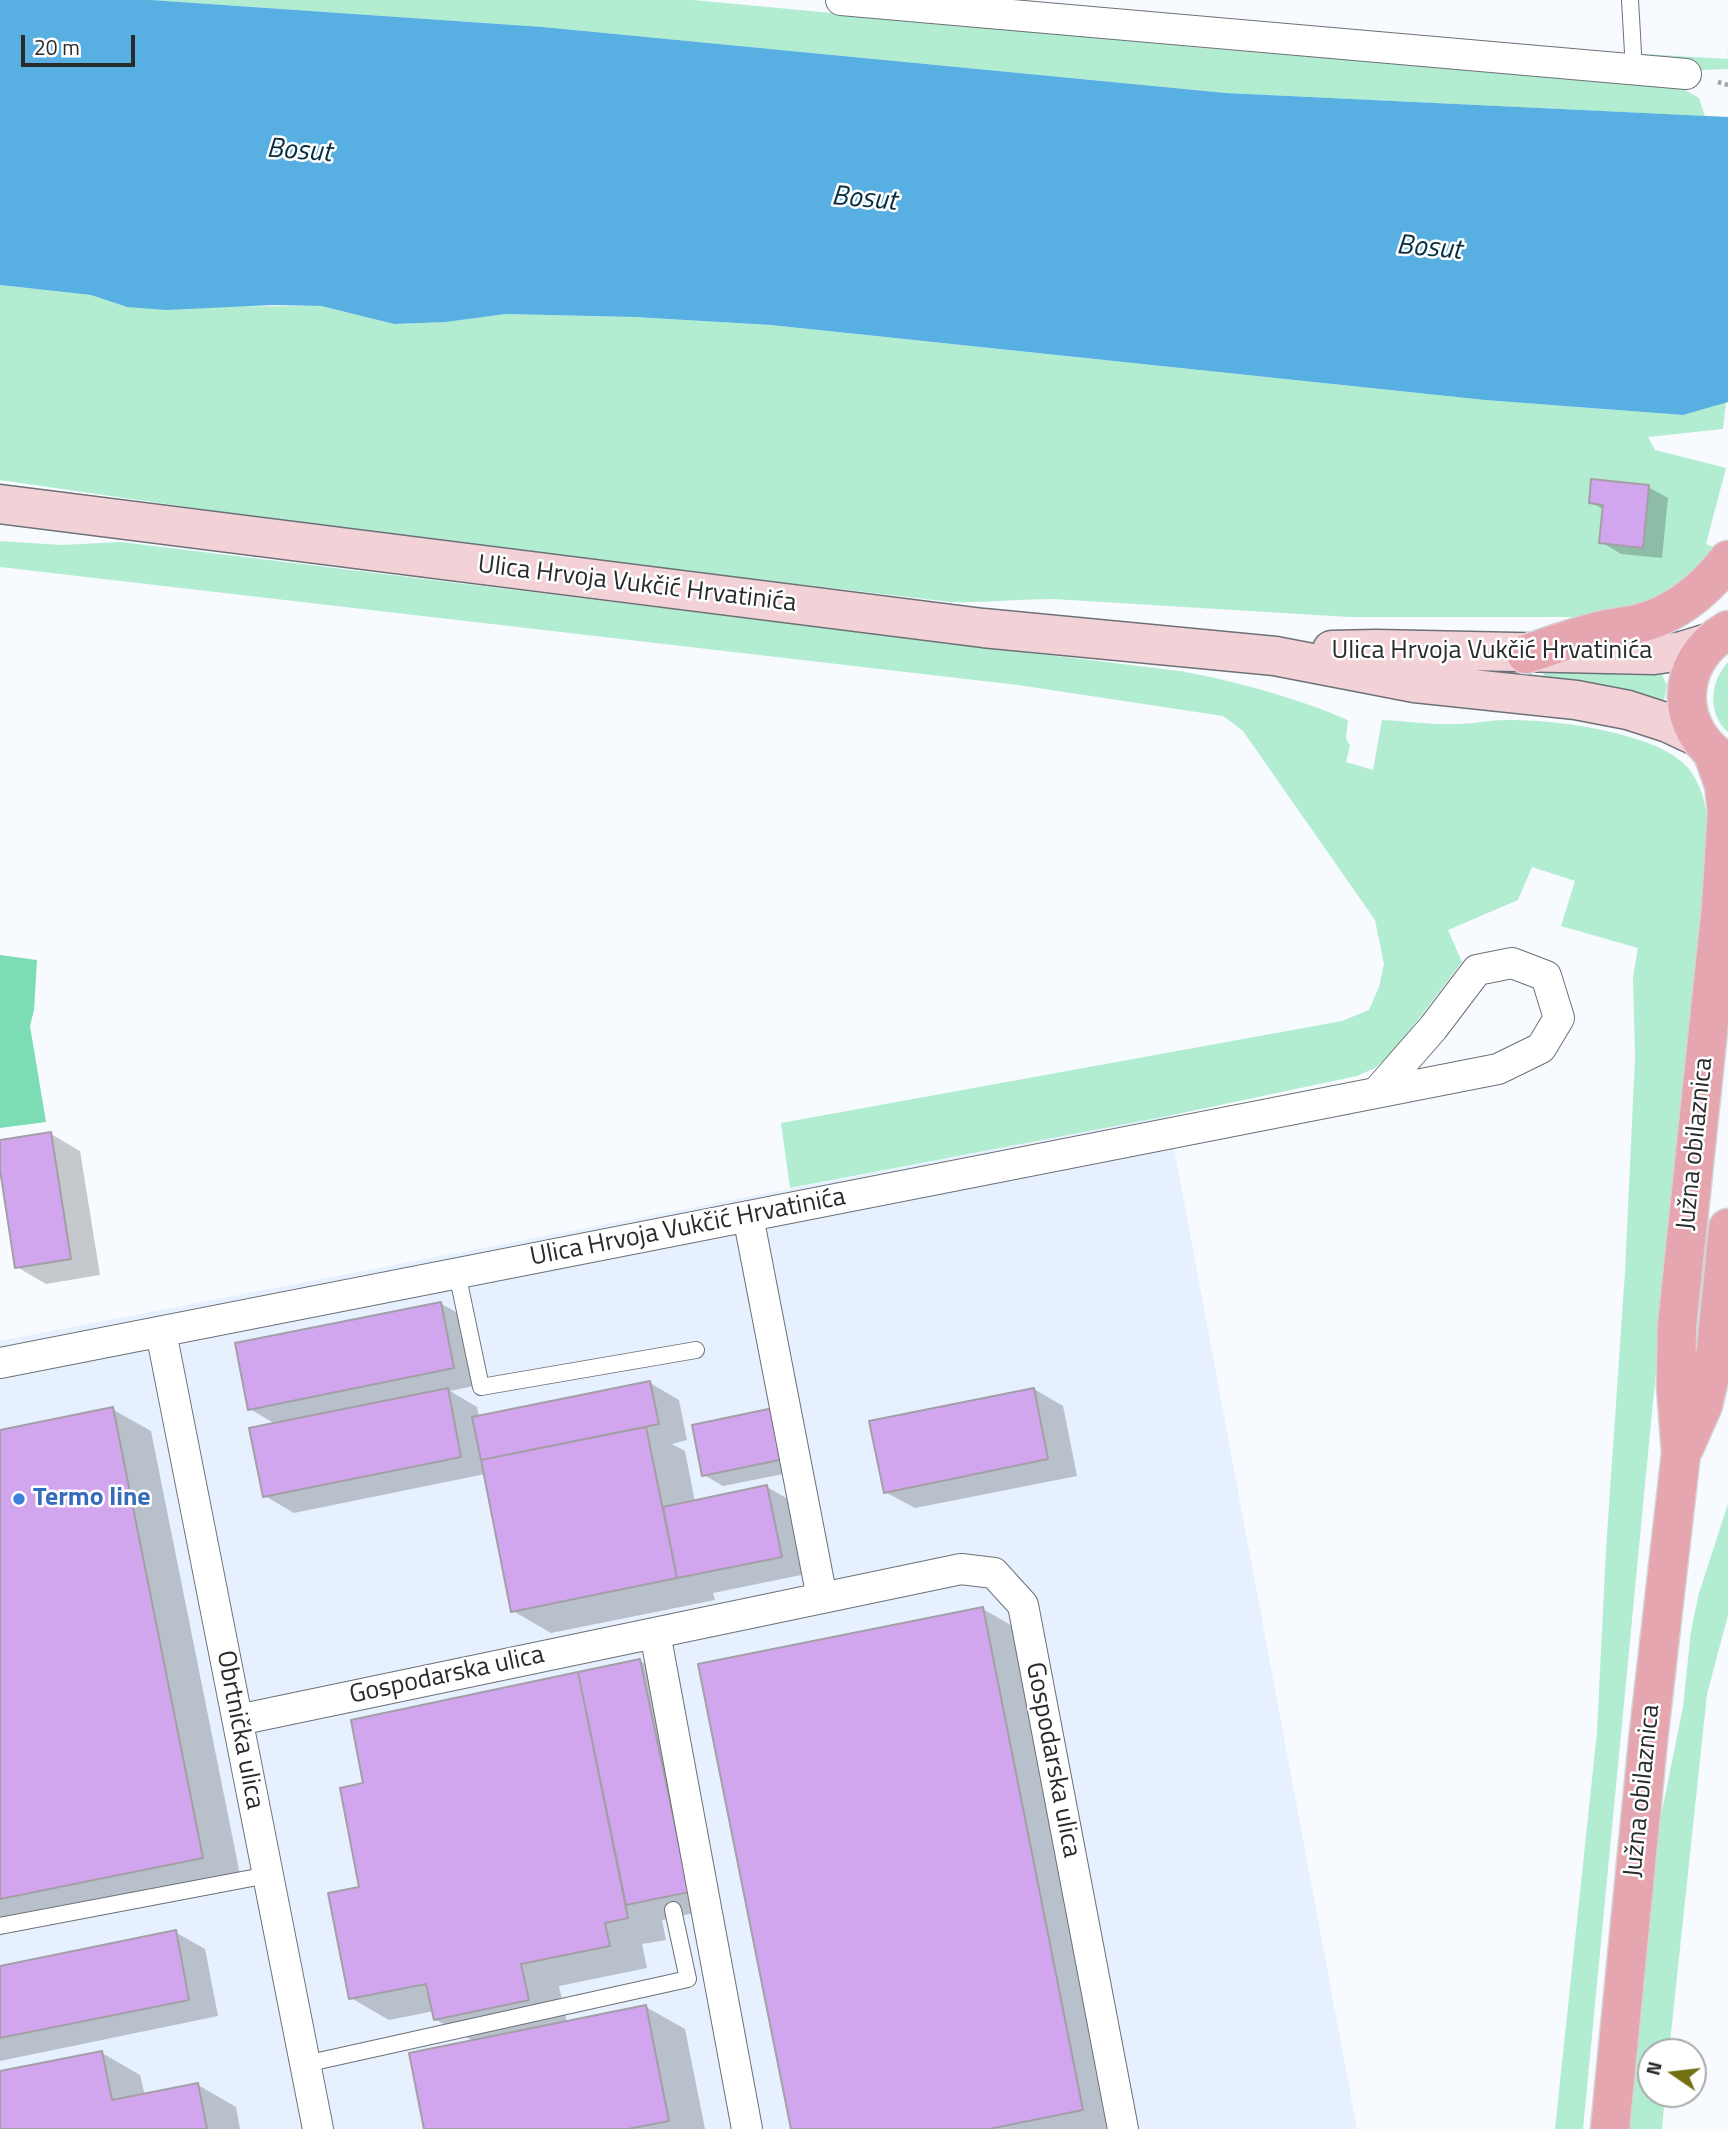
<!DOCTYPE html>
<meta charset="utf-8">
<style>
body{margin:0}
#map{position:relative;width:1728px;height:2129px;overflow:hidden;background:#f7faff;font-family:"Titillium Web",sans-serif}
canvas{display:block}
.north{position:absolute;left:1637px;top:2038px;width:70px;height:70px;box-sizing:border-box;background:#fff;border:2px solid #a9aaab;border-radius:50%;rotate:284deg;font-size:19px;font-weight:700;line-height:28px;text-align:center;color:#282a2c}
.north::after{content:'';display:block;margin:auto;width:24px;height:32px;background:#727013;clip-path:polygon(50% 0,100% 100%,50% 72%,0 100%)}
.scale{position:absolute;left:21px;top:35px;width:114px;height:32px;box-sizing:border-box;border:4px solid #282a2c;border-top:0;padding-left:9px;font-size:21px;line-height:24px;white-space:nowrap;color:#282a2c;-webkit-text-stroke:5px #fff;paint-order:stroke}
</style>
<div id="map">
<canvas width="1728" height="2129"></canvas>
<div class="north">N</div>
<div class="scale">20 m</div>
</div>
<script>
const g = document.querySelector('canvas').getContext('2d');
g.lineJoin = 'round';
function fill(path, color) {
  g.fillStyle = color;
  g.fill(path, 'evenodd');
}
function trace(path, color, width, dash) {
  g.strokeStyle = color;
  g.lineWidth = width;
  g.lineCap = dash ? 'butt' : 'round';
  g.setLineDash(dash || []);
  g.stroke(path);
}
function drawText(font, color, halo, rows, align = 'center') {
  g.font = font + ' "Titillium Web",sans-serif';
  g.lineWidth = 5;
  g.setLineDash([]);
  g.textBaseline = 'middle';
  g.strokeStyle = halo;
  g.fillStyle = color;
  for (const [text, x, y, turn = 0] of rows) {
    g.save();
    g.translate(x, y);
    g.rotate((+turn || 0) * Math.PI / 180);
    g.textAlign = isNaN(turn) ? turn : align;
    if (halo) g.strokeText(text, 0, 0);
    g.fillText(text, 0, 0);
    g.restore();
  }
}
const built = new Path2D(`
 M1168,1116L1357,2129H0V1341Z`);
const green = new Path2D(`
 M151,0H693L1206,48L1682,88L1699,98L1705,116L1226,93L543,27Z
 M1727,0L1728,69L1703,70L1649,65L1645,54L1728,59Z
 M0,285L91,295L127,307L321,306L394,324L446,322L506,314L634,317L771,325L1485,400L1683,415L1726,402L1723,429L1648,437L1655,450L1726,468L1706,544L1713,547L1680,587L1646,609L1584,617H1349L1053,599C1018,599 985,603 951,602L408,539L0,480Z
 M0,541L61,545L121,542L1180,671C1234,681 1298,698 1348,720L1346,738L1350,746L1346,762L1373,770L1382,720C1407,721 1432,725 1457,724C1473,724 1489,720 1505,720C1551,719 1666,732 1692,773C1713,807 1707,835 1704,872L1583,2129H1555L1597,1732L1606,1549L1625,1272L1635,1057L1633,977L1638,948L1561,926L1575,881L1532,867L1518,900L1448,930L1462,962L1395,1050L1375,1068L1357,1076L1168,1116L790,1188L781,1123L1342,1021L1369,1010L1379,987L1384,964L1375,920L1243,731L1223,716L1018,685L0,567Z
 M1728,662V732C1707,714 1710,681 1728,662Z
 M1554,668L1660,671L1667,685L1664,700L1541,683L1544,673Z
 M1728,1504V1615L1707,1694L1669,2052H1651V2094H1665L1662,2129H1629L1645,1972L1644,1956L1661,1816L1683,1707L1691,1631L1699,1593Z`);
const forest = new Path2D(`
 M0,955L37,960L34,1010L30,1026L46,1122L0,1128Z`);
const water = new Path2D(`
 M0,0H151L543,27L1226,93L1728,117V402L1683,415L1485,400L771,325L634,317L506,314L446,322L394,324L321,306L273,305L166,310L127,307L91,295L0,285Z`);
const shadow = new Path2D(`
 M1648,487L1668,498L1662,558L1621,554L1601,542L1604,510L1591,502Z
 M51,1134L80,1151L100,1275L46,1284L17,1267L0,1159V1142Z
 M440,1303L470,1320L483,1384L450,1391L477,1407L479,1418L650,1383L679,1400L687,1440L672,1444L685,1451L695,1502L767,1487L797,1504L811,1573L713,1593L715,1600L551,1633L513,1611L485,1474L294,1513L265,1496L277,1425L250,1409Z
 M1034,1389L1063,1406L1077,1476L915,1508L885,1492Z
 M112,1409L151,1431L241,1880L0,1929V1432Z
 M778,1409L808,1469L723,1486L704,1475Z
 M983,1609L1021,1631L1121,2129H793Z
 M640,1661L670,1678L717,1908L662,1920L666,1940L642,1944L647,1968L559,1986L567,2023L646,2007L685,2029L705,2129H426L475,2042L435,2019L434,2011L389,2020L351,1998L361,1888L366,1785L353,1722Z
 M175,1932L205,1949L218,2016L0,2061V1967Z
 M102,2053L140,2075L145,2096L198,2085L236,2107L240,2129H0V2073Z`);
const building = new Path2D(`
 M1591,479L1649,485L1643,548L1599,543L1603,505L1589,503Z
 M51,1132L71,1259L15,1268L0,1170V1140Z
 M441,1302L454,1368L248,1410L235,1343Z
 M650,1381L659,1424L481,1460L472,1417Z
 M448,1388L461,1457L263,1497L249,1428Z
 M1034,1388L1048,1459L884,1493L869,1421Z
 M113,1407L203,1858L0,1899V1430Z
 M778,1407L789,1458L702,1476L692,1425Z
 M646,1427L677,1578L511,1612L481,1460Z
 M767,1485L782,1557L677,1578L663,1507Z
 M983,1607L1083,2110L989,2129H791L698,1664Z
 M640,1659L689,1892L626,1905L578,1672Z
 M578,1672L628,1918L605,1923L610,1946L521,1964L529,2000L434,2020L426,1984L349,1999L328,1893L359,1887L340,1788L363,1783L351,1720Z
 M176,1930L189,2000L0,2038V1966Z
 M646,2005L669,2121L628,2129H424L409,2053Z
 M102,2051L112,2100L198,2083L207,2129H0V2071Z`);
const path = new Path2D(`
 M1718,82L1728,85`);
const service = new Path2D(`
 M1630,0L1634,70
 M457,1273L481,1387L696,1350
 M0,1926L268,1875
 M305,2064L688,1979L673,1910`);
const minor = new Path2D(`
 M841,0L1686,74
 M748,1216L822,1598
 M161,1332L318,2129
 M0,1363L1498,1069L1541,1048L1559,1018L1546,976L1512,963L1477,970L1433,1028L1377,1092
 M655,1633L747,2129
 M238,1720L961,1569L994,1573L1023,1605L1123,2129`);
const secondary = new Path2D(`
 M0,504L983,628L1275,656L1415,683L1576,700L1628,710L1668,723L1698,737
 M1332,650L1376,649L1654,655L1682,651L1708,643`);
const primary = new Path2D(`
 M1728,630C1673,661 1673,732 1728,763
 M1526,654C1550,646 1575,637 1599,631C1611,627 1624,627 1637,624C1675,615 1704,591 1728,560
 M1684,1448L1703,1405L1716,1350L1728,1228
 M1610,2129L1648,1741L1681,1453L1676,1387L1677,1326L1721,907L1727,812L1724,785L1713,754`);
const markers = [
 [19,1499,7,"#3f7fe0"]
];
const streetNames = [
 ["Ulica Hrvoja Vukčić Hrvatinića",637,585,7],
 ["Ulica Hrvoja Vukčić Hrvatinića",1492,652],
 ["Južna obilaznica",1696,1144,-84],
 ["Ulica Hrvoja Vukčić Hrvatinića",688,1228,-11],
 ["Gospodarska ulica",447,1676,-12],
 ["Obrtnička ulica",239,1730,79],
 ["Gospodarska ulica",1052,1760,79],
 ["Južna obilaznica",1643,1791,-84]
];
const shopNames = [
 ["Termo line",33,1499]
];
const waterNames = [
 ["Bosut",299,152,4],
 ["Bosut",864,200,5],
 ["Bosut",1429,249,5]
];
fill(built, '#e6f0fe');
fill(green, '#b2edd1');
fill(forest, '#7cddb4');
fill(water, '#58afe1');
fill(shadow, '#0003');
fill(building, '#d2a6ee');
trace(building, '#a49fa7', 2);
trace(service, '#6c7177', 18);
trace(minor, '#6c7177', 32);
trace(secondary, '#6c7177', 41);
trace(primary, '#d4d4d5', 41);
trace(path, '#a2a4a8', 4.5, [3.5, 3.5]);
trace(service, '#fff', 16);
trace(minor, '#fff', 30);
trace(secondary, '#f3d2d7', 38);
trace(primary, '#e6a6b0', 38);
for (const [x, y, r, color] of markers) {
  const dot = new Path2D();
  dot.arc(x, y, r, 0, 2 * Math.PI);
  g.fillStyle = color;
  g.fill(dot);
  trace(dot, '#fff', 2.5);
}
drawText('26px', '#282a2c', '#fff', streetNames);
drawText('bold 26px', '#366cbe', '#fff', shopNames, 'left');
drawText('italic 28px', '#062f43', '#fff', waterNames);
</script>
